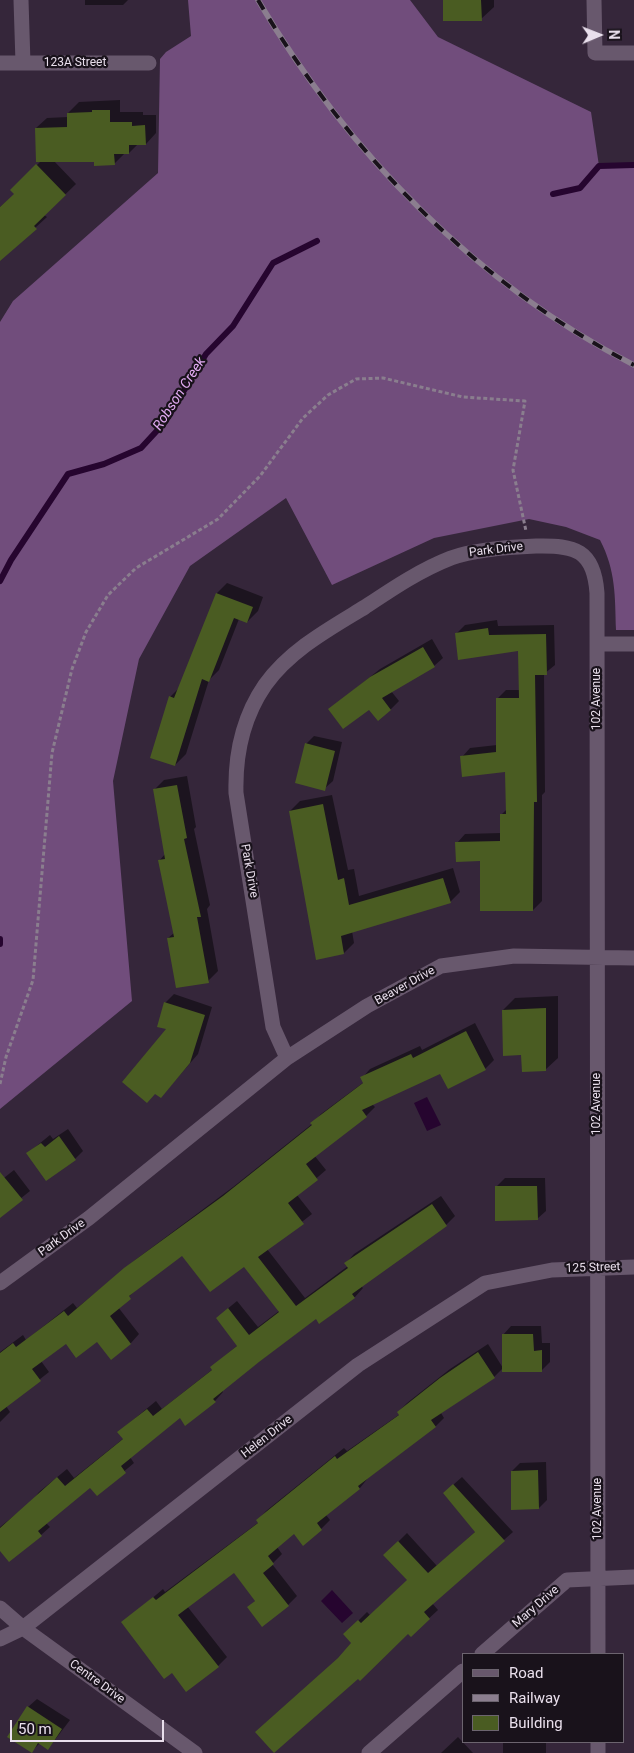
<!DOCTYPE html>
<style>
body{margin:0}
#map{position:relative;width:634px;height:1753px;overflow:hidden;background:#35263a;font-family:Roboto,sans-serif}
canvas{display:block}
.legend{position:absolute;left:462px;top:1653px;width:162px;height:90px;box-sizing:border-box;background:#19121b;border:1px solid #6c646f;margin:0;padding:6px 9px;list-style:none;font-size:15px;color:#e9dfec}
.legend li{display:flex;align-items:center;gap:10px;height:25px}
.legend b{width:25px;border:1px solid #6c646f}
.north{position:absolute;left:574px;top:10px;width:50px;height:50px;-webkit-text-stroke:4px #19121b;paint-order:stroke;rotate:89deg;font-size:14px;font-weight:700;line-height:20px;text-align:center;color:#e9dfec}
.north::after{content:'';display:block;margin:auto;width:18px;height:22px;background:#e9dfec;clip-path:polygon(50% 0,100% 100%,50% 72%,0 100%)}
.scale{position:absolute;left:10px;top:1720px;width:154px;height:22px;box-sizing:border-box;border:2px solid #e9dfec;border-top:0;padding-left:6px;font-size:15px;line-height:18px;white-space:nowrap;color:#e9dfec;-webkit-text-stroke:4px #19121b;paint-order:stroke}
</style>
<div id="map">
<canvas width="634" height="1753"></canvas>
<ul class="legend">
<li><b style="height:6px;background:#68586d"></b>Road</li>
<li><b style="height:6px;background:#8b7e8f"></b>Railway</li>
<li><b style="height:14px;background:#4a5c22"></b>Building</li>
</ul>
<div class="north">N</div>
<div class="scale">50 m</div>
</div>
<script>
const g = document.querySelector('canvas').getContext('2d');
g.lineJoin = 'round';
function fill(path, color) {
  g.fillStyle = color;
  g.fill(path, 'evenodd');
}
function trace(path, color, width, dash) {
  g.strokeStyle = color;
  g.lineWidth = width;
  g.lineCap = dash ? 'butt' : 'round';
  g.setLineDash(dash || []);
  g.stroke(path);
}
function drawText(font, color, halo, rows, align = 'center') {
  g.font = font + ' Roboto,sans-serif';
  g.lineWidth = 4.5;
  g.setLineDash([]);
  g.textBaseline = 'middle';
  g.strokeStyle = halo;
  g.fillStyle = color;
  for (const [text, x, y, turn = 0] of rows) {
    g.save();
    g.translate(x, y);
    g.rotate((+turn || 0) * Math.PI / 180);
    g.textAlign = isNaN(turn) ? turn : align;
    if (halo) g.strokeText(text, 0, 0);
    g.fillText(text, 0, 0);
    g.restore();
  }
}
const forest = new Path2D(`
 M188,0H410L438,37L591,112L599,166L634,165V630H616C615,596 616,571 600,540L566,527L529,519L434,538L332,585L286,498L190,566L139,659L113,781L132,1001L0,1109V322L13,301L158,173L160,59L166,52L191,36Z`);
const water = new Path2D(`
 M427,1097L441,1125L427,1131L414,1103Z
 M332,1590L353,1613L342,1623L321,1601Z`);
const shadow = new Path2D(`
 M85,0H128L123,5H85Z
 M444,0H494V7L481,19Z
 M120,100V112H143V115H156V133L146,144H138L129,153H125L114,164L95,160L54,161L76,184L44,215L47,217L0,260V207L15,194L12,190L41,161L36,128L47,118L68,117V113L79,102Z
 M227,583L263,597L258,611L247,622L239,619L219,670L209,680L186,754L175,765L170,697L180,687L217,593Z
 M497,620L498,626L554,625L555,665L544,674L545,792L542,795V901L533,910L482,860L457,843L465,834L501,833V815L507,809V771L462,757L470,748L497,745V699L506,690H520V649L456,634L465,625Z
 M432,639L443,658L434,666L391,691L399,701L390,710L330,709L380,669Z
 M314,736L342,742L333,781L324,789L306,744Z
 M187,776L196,827L194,829L210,905L207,909L218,971L208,981L168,938L174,933L159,861L165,854L154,790L164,780Z
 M332,795L348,870L354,869L359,896L453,868L460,892L450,902L352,931L354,943L344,953L290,811L300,801Z
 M174,994L212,1007L198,1054L161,1097L168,1029L165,1003Z
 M558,996V1058L545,1070L522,1054L503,1010L515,998Z
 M475,1023L494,1060L485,1069L440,1072L372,1104L375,1107L366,1116L314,1155L326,1170L297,1195L312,1214L267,1249L305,1298L348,1266L346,1263L354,1254L441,1196L455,1216L446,1225L361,1286L363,1288L355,1297L320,1323L316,1318L222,1390L223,1392L215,1401L180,1417L130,1457L134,1463L97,1494L90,1486L46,1523L50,1527L41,1535L0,1549V1527L31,1502L39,1492L67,1469L74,1478L124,1438L119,1432L128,1424L156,1401L162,1409L213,1369L221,1359L238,1345L226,1310L237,1301L258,1327L279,1311L244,1265L183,1254L138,1288L118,1307L139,1334L131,1343L111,1358L97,1341L66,1342L41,1361L49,1372L6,1406L10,1412L0,1422V1352L23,1335L26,1340L73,1303L77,1308L135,1260L233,1187L312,1124L321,1114L364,1082L362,1078L370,1069L420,1046L422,1050Z
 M68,1129L83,1151L75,1159L28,1153L50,1135L53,1139Z
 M14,1170L30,1191L0,1215V1181Z
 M505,1178H545L546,1211L537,1219L496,1187Z
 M511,1326H541L542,1343H550V1362L542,1370L503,1335Z
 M488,1344L503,1368L494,1377L441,1413L444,1418L436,1426L368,1478L360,1488L326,1515L330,1520L321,1529L294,1533L277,1547L282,1554L272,1564L297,1596L288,1605L248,1608L256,1600L234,1572L187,1606L227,1657L218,1666L172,1671L123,1623L163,1589L165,1592L259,1522L258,1520L266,1511L344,1448L347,1451L400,1414L398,1412L407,1403L450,1369Z
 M546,1462L547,1500L539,1508L512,1471L520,1463Z
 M462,1477L513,1532L432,1603L438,1610L411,1635L408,1632L342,1655L353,1643L345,1634L367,1612L370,1615L408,1580L385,1555L407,1533L437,1566L476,1531L453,1485Z
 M37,1699L70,1720L48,1749L40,1743L32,1751L28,1707Z
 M458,1737L473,1753H441Z
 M503,1742H546V1753H503Z`);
const stream = new Path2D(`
 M553,194L580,188L599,166L634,165
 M0,581L11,560L68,474L104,464L141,448L165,422L206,354L233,326L273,263L317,241
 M0,939V944`);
const building = new Path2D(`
 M443,0H481L482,21H443Z
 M92,110H110V122H132V126L145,125L146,145H129V154H114L115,165L94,166V162H36L35,128L67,127V113L92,112Z
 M36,164L66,195L34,226L37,229L0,261V207L14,194L10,190Z
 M216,593L253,607L247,623L234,618L209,682L202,679L175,766L150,758L169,696L174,698Z
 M488,628L489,635L546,634L547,675H535L537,802H534L533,911H480V861L456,862L455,842L500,841V814H506L505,772L462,777L460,756L496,752V698H519L518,651L458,660L455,633Z
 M423,647L435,667L382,698L391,710L378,721L369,710L343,729L328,709L370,677Z
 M305,743L335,751L325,791L295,783Z
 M177,785L187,838L184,839L201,917H197L209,983L176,988L167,938L174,937L158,860L165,859L153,789Z
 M323,804L338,880L344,878L349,905L443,878L451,903L341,936L344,954L316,960L289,811Z
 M164,1002L205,1015L190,1063L161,1098L155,1094L147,1103L122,1082L166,1029L157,1027Z
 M546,1008V1071L522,1072L521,1055L503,1056L502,1010Z
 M466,1031L486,1070L448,1089L440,1074L362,1110L367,1117L306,1164L318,1180L288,1203L304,1224L258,1257L296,1306L348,1268L344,1263L432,1204L447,1226L352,1294L355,1298L319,1324L316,1319L259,1362L213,1399L216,1402L185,1426L180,1418L121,1466L126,1473L97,1496L90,1488L38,1531L42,1536L9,1562L0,1551V1528L57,1477L65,1486L123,1439L117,1432L147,1409L153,1416L212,1370L210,1367L237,1346L216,1318L228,1308L249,1335L279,1312L244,1267L210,1292L182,1256L129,1296L131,1299L110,1316L131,1344L111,1360L97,1342L76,1358L66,1344L32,1369L41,1381L0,1412V1353L13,1343L16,1347L64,1311L68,1316L124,1268L223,1196L312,1125L310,1123L363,1083L360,1077L411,1054L413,1058Z
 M59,1136L76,1160L46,1181L26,1153L41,1143L45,1147Z
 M0,1172L23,1200L0,1218Z
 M495,1186H537L538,1220L495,1221Z
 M502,1334H533L534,1351L542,1350V1372H502Z
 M478,1352L495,1378L431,1420L436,1427L358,1486L360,1489L317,1523L322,1530L303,1546L294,1534L268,1556L274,1564L263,1573L289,1606L262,1627L247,1607L255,1601L234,1573L178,1615L219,1667L186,1692L172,1673L164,1679L121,1622L153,1597L156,1600L258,1523L256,1520L335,1456L337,1459L399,1415L397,1412L440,1378Z
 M538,1470L539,1509L511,1510V1471Z
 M453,1484L505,1541L424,1612L430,1619L411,1637L408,1634L360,1681L358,1679L274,1753L255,1732L338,1658L351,1643L343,1634L358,1620L361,1623L407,1580L383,1555L398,1541L428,1573L475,1532L443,1493Z
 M27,1706L62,1729L48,1750L38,1743L32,1753L7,1737Z`);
const path = new Path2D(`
 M0,1084L6,1057L33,980L52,753L72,669L86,632L108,595L136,568L218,519L260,476L303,418L328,395L356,379L383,378L463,397L525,401L513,470L526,531`);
const street = new Path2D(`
 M21,0L23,63
 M594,0L595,53H634
 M0,63H149
 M597,644H634
 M287,1058L367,1006L441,966L514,956L634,958
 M0,1283L89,1218L287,1058L273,1027L236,793C235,756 243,717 265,685C290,650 329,629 365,607C392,589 420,570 451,558C476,549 509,547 536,546C575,545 594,550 597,593L598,1654
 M0,1608L23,1628L195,1753
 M0,1639L23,1628L358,1365L485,1283L552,1270L634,1267
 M482,1654L567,1580L634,1577
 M369,1753L463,1671
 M598,1753V1742`);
const rail = new Path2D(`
 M258,0C347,152 476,284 634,365`);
const streetNames = [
 ["123A Street",75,63],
 ["Park Drive",496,550,-7],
 ["102 Avenue",597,699,-90],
 ["Park Drive",249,871,80],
 ["Beaver Drive",405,986,-29],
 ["102 Avenue",597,1104,-90],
 ["Park Drive",62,1238,-36],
 ["125 Street",593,1268,-2],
 ["Helen Drive",267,1437,-38],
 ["102 Avenue",598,1509,-90],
 ["Mary Drive",536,1607,-41],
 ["Centre Drive",97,1682,36]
];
const waterNames = [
 ["Robson Creek",180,394,-57]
];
fill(forest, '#714d7c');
fill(water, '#26052f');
fill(shadow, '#0007');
trace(stream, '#26052f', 6);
fill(building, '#4a5c22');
trace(path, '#8a7e8e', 3, [4, 2.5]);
trace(street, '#68586d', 15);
trace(rail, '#8b7e8f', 5.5);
trace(rail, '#19121b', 4, [11]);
drawText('12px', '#e9dfec', '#19121b', streetNames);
drawText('italic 14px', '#e2abf3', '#19121b', waterNames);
</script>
